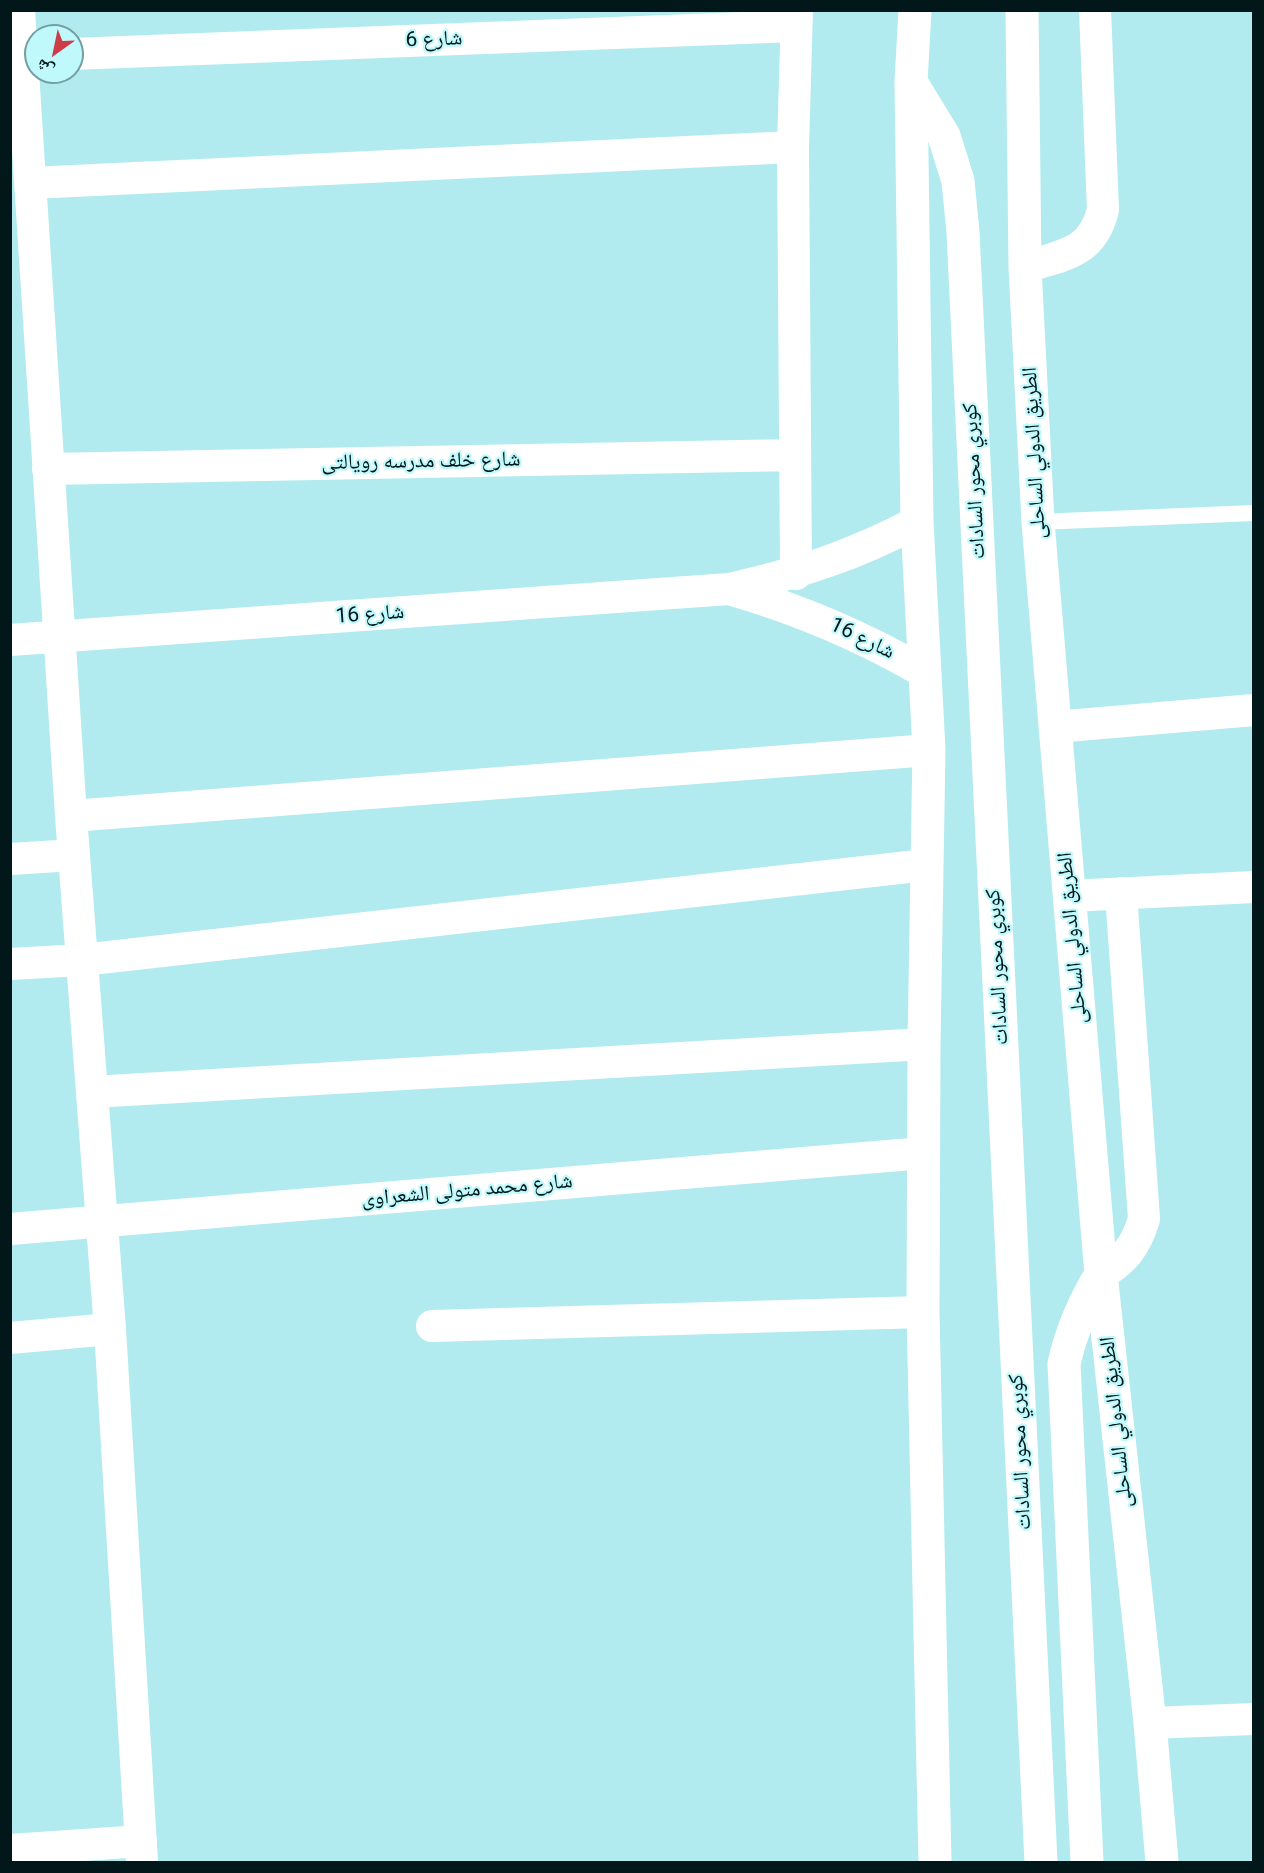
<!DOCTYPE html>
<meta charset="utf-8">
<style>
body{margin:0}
#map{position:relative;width:1264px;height:1873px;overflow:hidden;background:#b2ebef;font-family:Roboto,"Noto Naskh Arabic",sans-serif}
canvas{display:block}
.frame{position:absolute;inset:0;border:12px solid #021719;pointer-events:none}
.north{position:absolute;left:24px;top:24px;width:60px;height:60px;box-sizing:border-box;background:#bff9fc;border:2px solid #739fa1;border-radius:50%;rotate:213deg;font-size:16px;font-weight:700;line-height:24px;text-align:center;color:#021719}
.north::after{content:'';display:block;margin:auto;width:21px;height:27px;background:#cd3d48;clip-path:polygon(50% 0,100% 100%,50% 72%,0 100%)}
</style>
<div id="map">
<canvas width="1264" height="1873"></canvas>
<div class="frame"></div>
<div class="north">ش</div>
</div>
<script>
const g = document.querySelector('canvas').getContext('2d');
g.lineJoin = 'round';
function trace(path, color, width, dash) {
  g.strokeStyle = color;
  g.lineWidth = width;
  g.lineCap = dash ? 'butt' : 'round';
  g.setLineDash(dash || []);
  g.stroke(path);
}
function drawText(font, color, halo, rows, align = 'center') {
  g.font = font + ' Roboto,"Noto Naskh Arabic",sans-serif';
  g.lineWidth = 4.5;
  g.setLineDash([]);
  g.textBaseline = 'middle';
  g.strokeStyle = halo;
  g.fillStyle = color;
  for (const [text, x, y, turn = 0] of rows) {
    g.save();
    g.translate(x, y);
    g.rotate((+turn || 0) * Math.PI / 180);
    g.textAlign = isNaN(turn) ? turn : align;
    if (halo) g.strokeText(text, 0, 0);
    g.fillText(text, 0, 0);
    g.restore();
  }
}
const lane = new Path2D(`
 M1038,522L1254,513`);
const street = new Path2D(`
 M19,10L71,816L110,1329L142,1862
 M72,54L795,26
 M31,183L793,147
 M1025,267C1063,255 1092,254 1103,210L1095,10
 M48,469L794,455
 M796,574L793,147L797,10
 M732,590C801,610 862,636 924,672
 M10,640L729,589C799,573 853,556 917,522
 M1055,727L1254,710
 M71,816L929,750
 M10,859L74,855
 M1069,896L1254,887
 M10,964L82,960L926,865
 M92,1092L924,1044
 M10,1229L924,1153
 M1101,1274C1124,1261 1136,1246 1144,1219L1121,893
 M432,1326L923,1312
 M10,1338L110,1329
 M1150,1723L1254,1719
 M10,1850L141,1841`);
const primary = new Path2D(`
 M915,10L911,82L917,522L929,750L924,1044L923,1312L935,1862
 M1022,10L1025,267L1038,522L1101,1274L1150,1723L1162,1862
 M911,82L944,136L958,181L963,232L1041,1862
 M1087,1862L1064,1364C1071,1331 1083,1304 1101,1274`);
const streetNames = [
 ["شارع 6",434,40,-2],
 ["الطريق الدولي الساحلى",1035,453,-93],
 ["شارع خلف مدرسه رويالتى",421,462,-1],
 ["كوبري محور السادات",975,481,-93],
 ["شارع 16",370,615,-4],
 ["شارع 16",862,639,26],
 ["الطريق الدولي الساحلى",1073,938,-95],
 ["كوبري محور السادات",998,967,-93],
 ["شارع محمد متولى الشعراوى",467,1191,-5],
 ["الطريق الدولي الساحلى",1117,1422,-96],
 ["كوبري محور السادات",1021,1452,-93]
];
trace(lane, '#fff', 16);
trace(street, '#fff', 32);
trace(primary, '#fff', 33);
drawText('21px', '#021719', '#bff9fc', streetNames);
</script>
